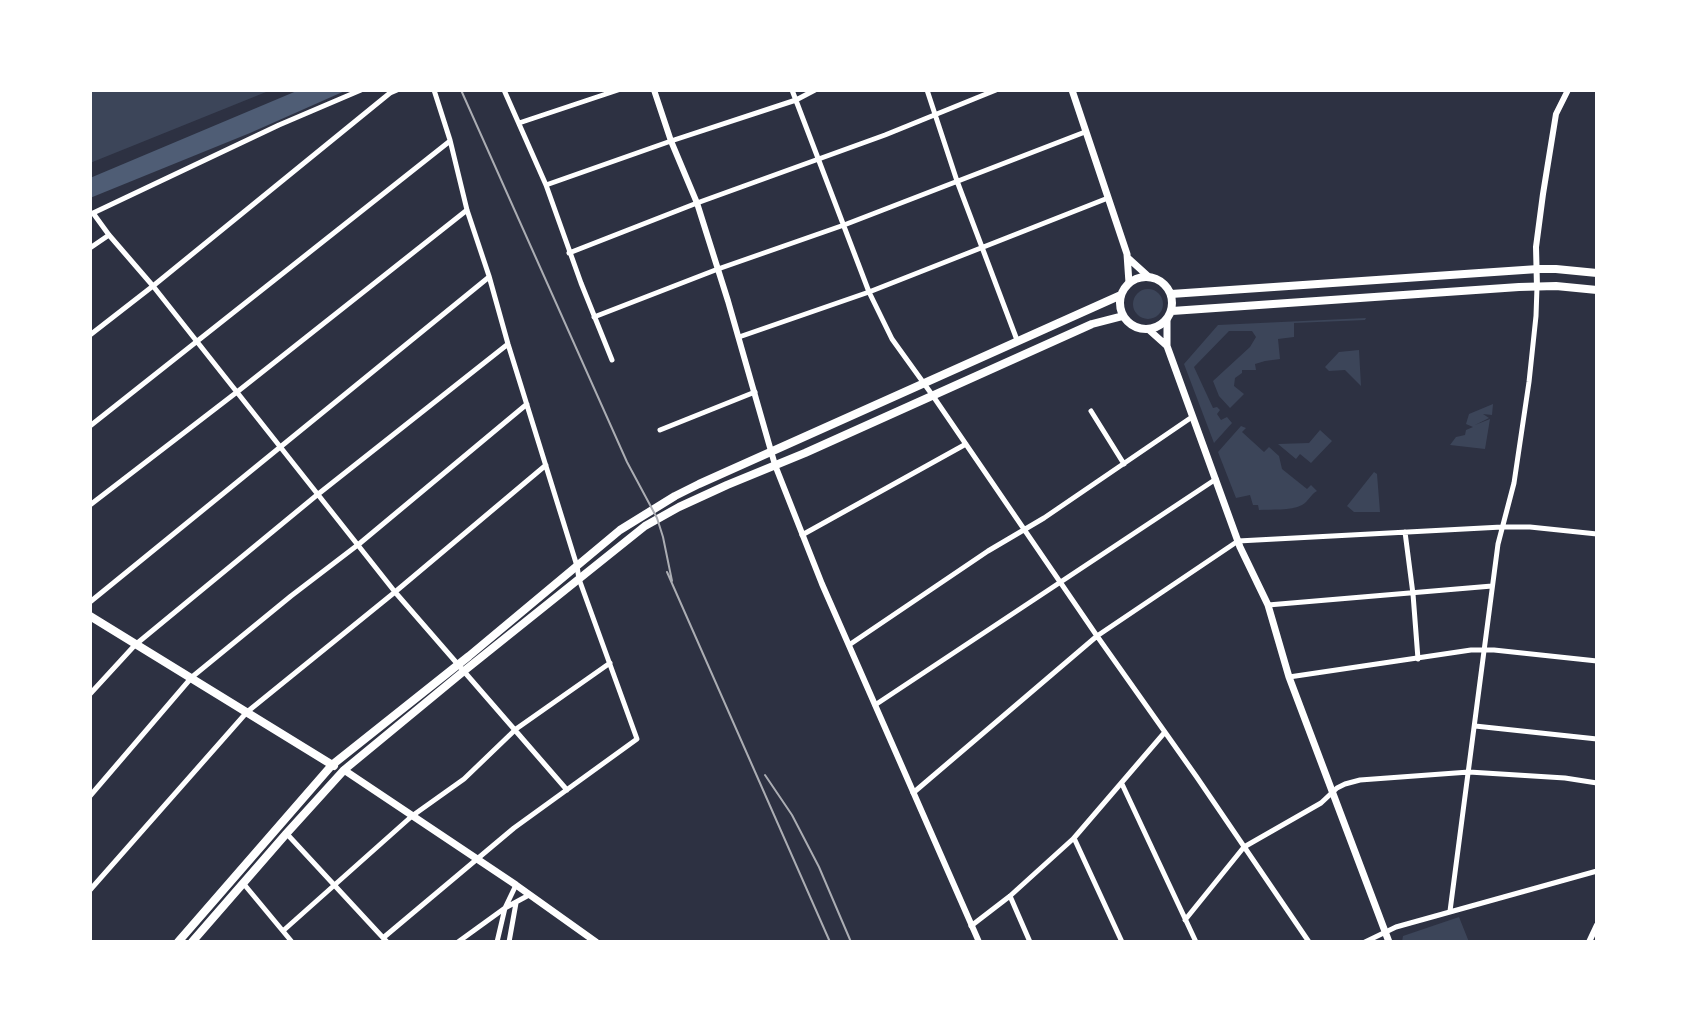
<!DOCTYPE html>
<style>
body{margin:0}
#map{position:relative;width:1687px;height:1032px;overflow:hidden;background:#2d3142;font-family:"Zilla Slab",serif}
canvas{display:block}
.frame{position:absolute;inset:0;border:92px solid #fff;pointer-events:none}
</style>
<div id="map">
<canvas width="1687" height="1032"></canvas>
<div class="frame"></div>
</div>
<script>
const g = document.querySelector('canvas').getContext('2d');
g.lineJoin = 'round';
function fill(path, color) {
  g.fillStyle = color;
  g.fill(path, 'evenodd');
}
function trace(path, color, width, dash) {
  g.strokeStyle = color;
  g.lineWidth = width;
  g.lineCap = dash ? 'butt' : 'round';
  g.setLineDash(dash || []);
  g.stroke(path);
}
const green = new Path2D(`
 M90,90H271L90,163Z
 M1133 304a15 15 0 1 1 30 0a15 15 0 1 1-30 0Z
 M1366,318L1365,320L1294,323V337L1278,339L1280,359L1265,361L1255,364L1256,370H1242V373L1235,378L1234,386L1244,394L1230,408L1219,396L1213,381L1250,347L1256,337L1252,331H1229L1194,367L1213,408L1217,407L1220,410L1217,414L1221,420L1227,417L1232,423L1214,443L1184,364L1218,325Z
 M1359,350L1361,386L1345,370L1329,371L1325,367L1339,352Z
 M1493,404L1492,415L1483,414L1489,418L1475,425L1490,419L1485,449L1450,445L1456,437L1465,435L1466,430L1473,427L1466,424L1469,414Z
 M1241,426L1246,428L1242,432L1264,452L1269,447L1279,456L1282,469L1307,489L1311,485L1317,491C1310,495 1309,501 1302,505C1290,511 1272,509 1259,510L1258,505H1253L1250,495L1236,498L1218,452Z
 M1320,430L1332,441L1311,463L1300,454L1296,459L1278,444L1309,443Z
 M1374,472L1377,474L1380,512H1354L1347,506Z
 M1459,917L1469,942H1402L1403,936Z`);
const water = new Path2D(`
 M299,90H347L250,133L90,198V178Z`);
const minor = new Path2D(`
 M504,90L546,185L581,283L612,360
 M792,90L869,292L892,339L933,396L1097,636L1196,776L1309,942
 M927,90L957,181L1017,340
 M519,123L618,90
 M546,185L671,141L796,100L815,90
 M93,213L109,235L153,286L395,592L567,790
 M91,214L279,125L361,90
 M90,248L109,235
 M569,253L697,203L885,135L996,90
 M594,317L718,269L844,225L1085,132
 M90,335L153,286L390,93L397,90
 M739,337L869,292L1108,198
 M1091,411L1124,464
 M90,426L450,141
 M660,430L755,392
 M90,505L237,392L467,210
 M1405,532L1413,594L1418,659
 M802,535L966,444
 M90,602L489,277
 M1268,605L1492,586
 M849,645L988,551L1044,518L1192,417
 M1289,677L1471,650H1494L1597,661
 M90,694L135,645L317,495L508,344
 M875,705L1216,479
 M1475,726L1597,739
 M1122,784L1196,942
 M913,793L1097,636L1238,541L1502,527H1530L1597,534
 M90,796L192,677L291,596L359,544L527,404
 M287,834L387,942
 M1074,838L1122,942
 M243,883L292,942
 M90,890L247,712L395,592L546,465
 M1010,896L1030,942
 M1450,911L1498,544L1514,483L1529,382L1536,316L1537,287
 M1185,920L1244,847L1321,803L1337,788L1345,784L1360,780L1469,772L1565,778L1597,783
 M971,926L1010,896L1074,838L1165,732
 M284,930L412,816L464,779L516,729L610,663
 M383,938L514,828L637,739L579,579L577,566L508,344L489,276L467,210L450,140L434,90
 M458,942L505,908L529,895
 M497,942L505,908L516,885
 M509,942L516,903
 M1365,942L1396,927L1597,871`);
const tertiary = new Path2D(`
 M654,90L671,141L697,203L728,301L775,465L822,584L979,942
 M1537,287L1536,247L1543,194L1556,114L1568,90
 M1589,942L1597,925`);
const secondary = new Path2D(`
 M1072,90L1127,254L1129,283
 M1128,258L1149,277
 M1167,319V346L1240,547L1268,605L1289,677L1389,942
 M1148,329L1167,346
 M344,770L516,885L596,942`);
const trunk = new Path2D(`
 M1120 303a26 26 0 1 1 52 0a26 26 0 1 1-52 0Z
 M1171,294L1538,269H1556L1597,273
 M1172,311L1519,287L1556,286L1597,290
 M90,616L334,766
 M178,942L332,765L469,656L620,530L675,496L699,484L1121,295
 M192,942L286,834L344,770L464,671L645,526L679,507L727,485L805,453L1092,324L1123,316`);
const rail = new Path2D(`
 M461,90L627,462L657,518L663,537L672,581
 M667,572L830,942
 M765,775L792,815L819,867L851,942`);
fill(green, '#3c4559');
fill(water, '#4f5d75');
trace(minor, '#fff', 5);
trace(tertiary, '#fff', 6);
trace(secondary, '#fff', 7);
trace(trunk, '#fff', 8);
trace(rail, '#abadb3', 2);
</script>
